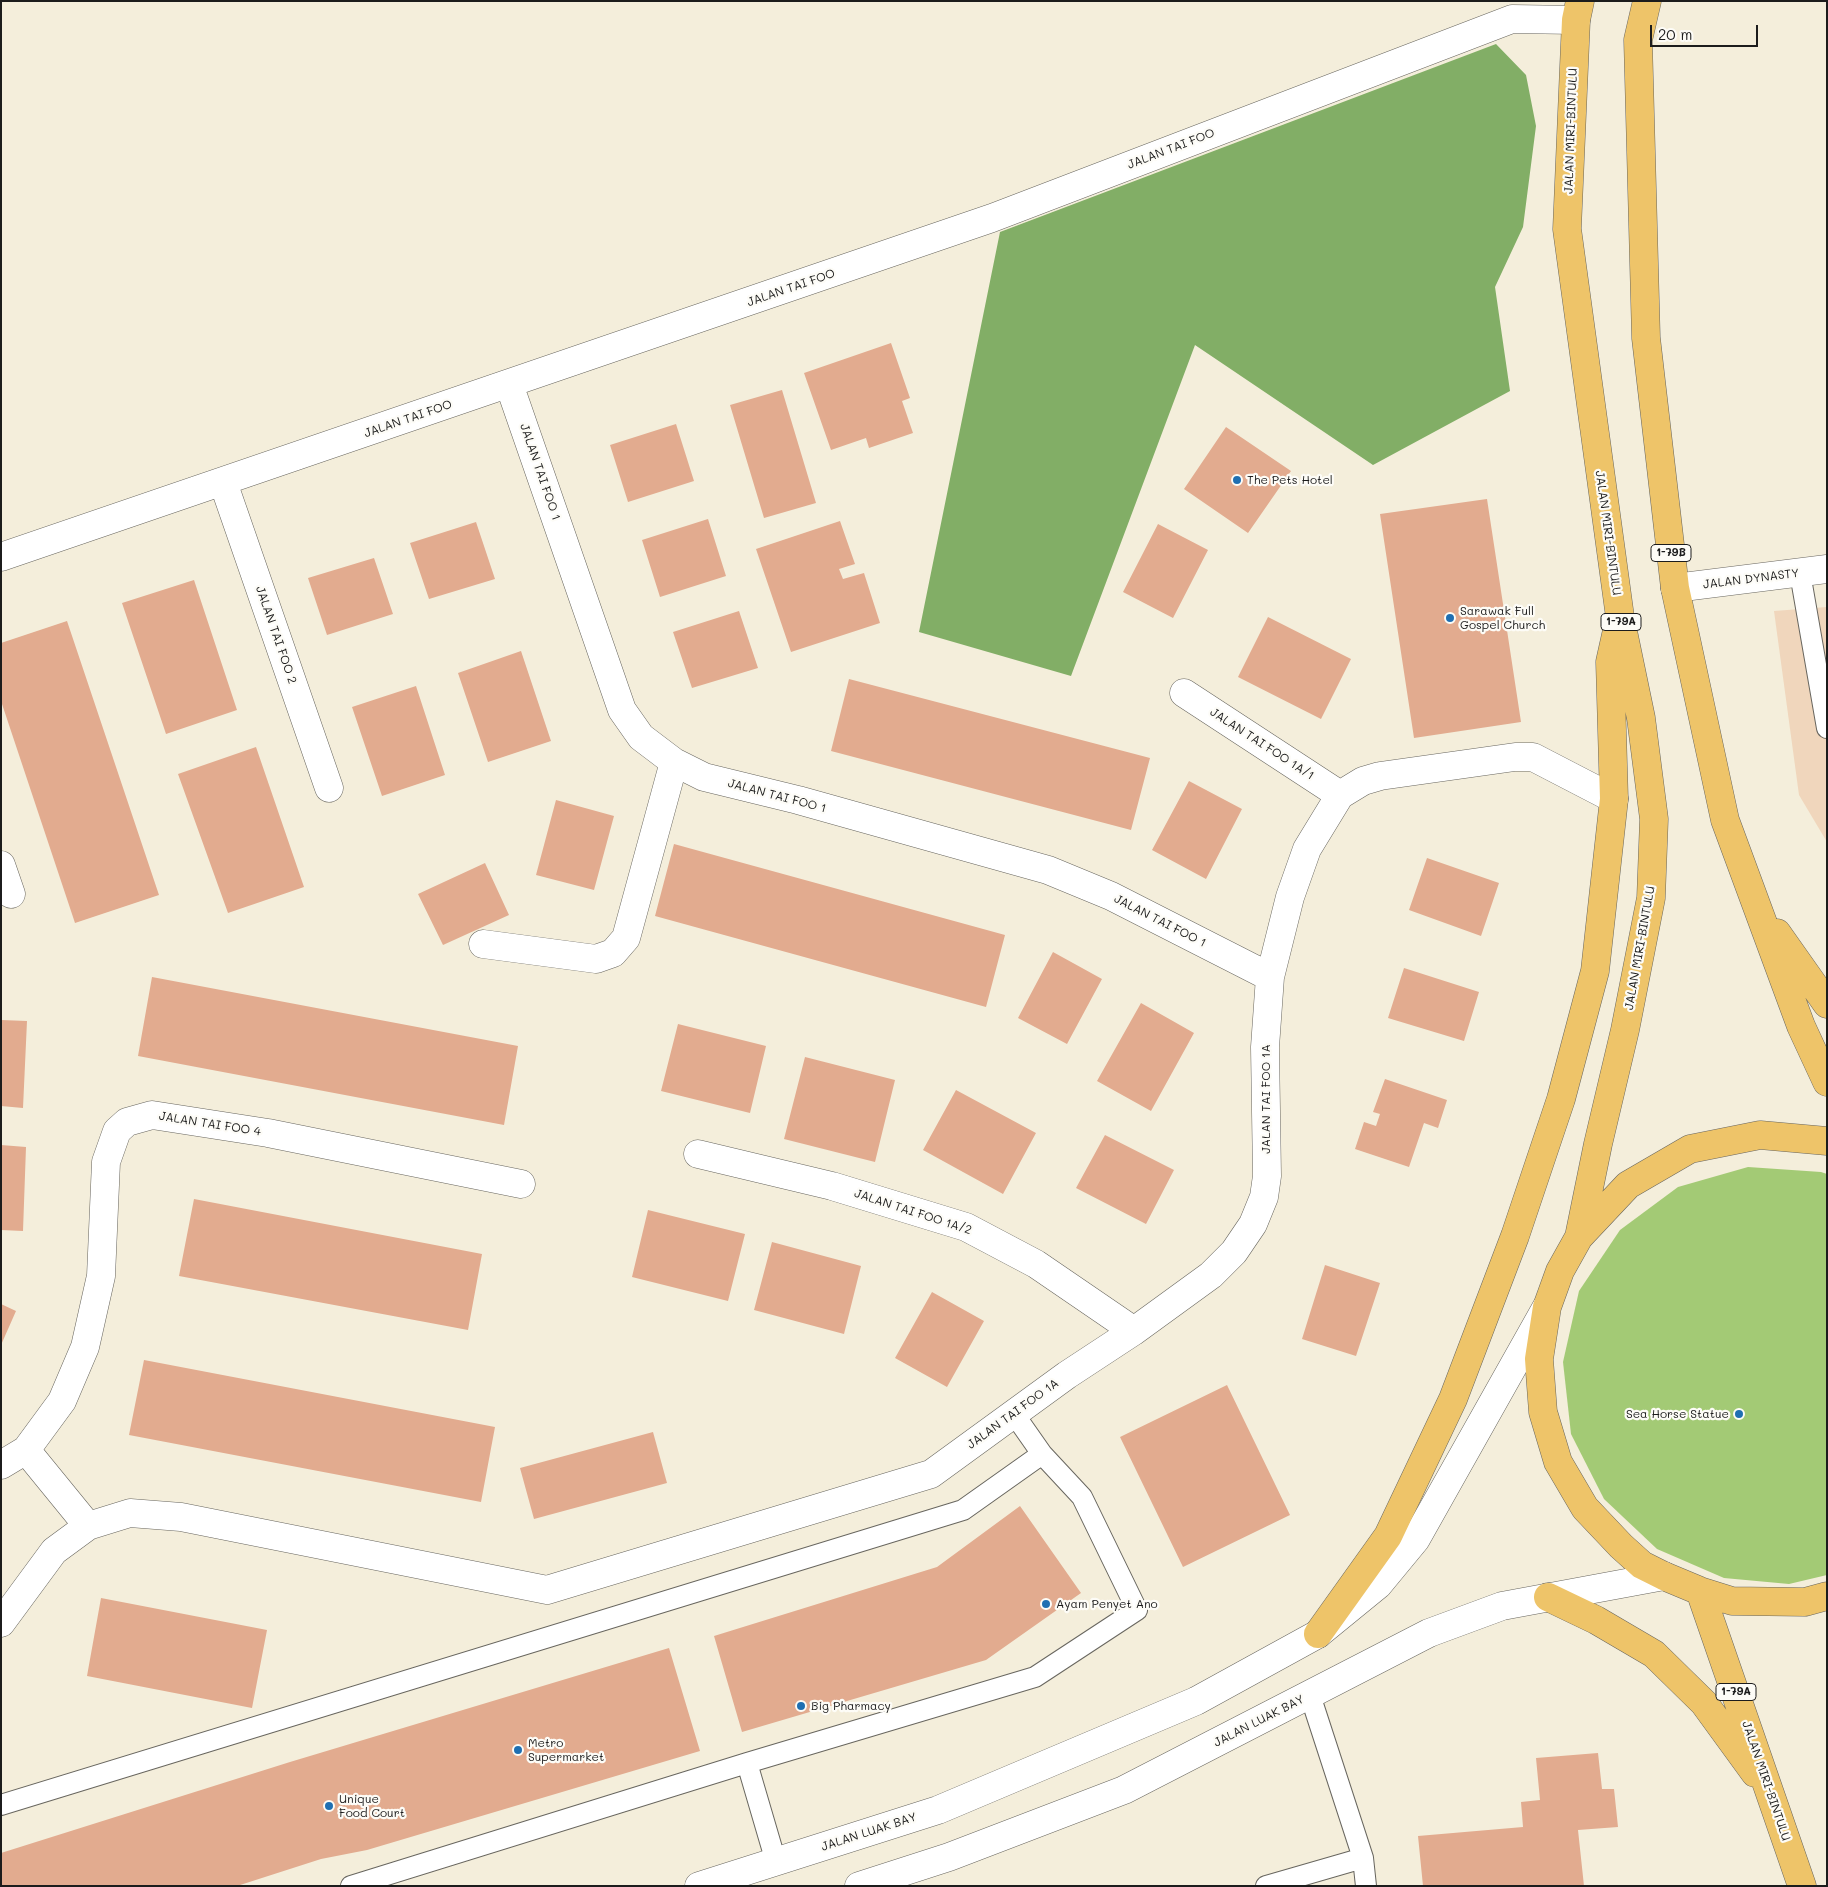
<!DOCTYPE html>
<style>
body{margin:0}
#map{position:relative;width:1828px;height:1887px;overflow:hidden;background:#f4eedb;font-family:Mali,sans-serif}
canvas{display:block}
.frame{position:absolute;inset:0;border:2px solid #1c1c1c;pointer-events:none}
.scale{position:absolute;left:1650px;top:25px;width:108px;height:22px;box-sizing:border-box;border:2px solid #1c1c1c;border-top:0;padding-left:6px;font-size:15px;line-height:18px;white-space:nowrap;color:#1c1c1c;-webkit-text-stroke:4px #fdfcf7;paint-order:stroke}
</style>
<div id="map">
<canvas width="1828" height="1887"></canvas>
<div class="frame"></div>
<div class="scale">20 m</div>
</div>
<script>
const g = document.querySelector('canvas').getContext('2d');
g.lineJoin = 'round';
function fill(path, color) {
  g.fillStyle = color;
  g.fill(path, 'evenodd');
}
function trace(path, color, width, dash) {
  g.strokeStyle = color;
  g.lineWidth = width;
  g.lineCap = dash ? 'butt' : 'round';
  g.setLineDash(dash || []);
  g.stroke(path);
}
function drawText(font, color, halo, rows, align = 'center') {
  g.font = font + ' Mali,sans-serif';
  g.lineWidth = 4.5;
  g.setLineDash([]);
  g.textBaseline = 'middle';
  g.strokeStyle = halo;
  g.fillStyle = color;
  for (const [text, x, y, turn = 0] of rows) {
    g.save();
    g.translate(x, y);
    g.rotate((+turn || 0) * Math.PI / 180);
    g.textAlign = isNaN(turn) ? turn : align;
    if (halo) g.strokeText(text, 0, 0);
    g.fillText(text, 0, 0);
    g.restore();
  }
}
const built = new Path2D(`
 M1827,607V842L1799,795L1774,611Z`);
const green = new Path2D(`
 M1748,1167L1821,1172L1827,1174V1575L1789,1584L1724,1578L1657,1549L1604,1499L1571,1434L1563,1362L1579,1291L1620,1230L1678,1187Z`);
const forest = new Path2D(`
 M1496,44L1526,75L1536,126L1523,227L1495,287L1510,391L1373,465L1195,345L1071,676L919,632L1000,232Z`);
const building = new Path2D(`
 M891,343L910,398L902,401L913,433L869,448L866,438L831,450L804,373Z
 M782,390L816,503L764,518L730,405Z
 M676,424L694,481L628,502L610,445Z
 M1226,427L1291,471L1248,533L1184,489Z
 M1487,499L1521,722L1414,738L1380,514Z
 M708,519L726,576L660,597L642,540Z
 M840,521L855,564L839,569L843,579L864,573L880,623L791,652L756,549Z
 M476,522L495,579L429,599L410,543Z
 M1158,524L1208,550L1173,618L1123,592Z
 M374,558L393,614L327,635L308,578Z
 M194,580L237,710L166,734L122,603Z
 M739,611L758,668L692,688L673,632Z
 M1268,617L1351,659L1321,719L1238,677Z
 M67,621L159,895L75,923L1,701V643Z
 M521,651L551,741L488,762L458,673Z
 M849,679L1150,758L1131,830L831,751Z
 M416,686L445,775L382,796L352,707Z
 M256,747L304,887L228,913L178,774Z
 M1189,781L1242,809L1206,879L1152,850Z
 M556,800L614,816L594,890L536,875Z
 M674,844L1005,935L986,1007L655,916Z
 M1427,858L1499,883L1481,936L1409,910Z
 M485,863L509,915L443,945L418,894Z
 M1053,952L1102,979L1067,1044L1018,1018Z
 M1404,968L1479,992L1464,1041L1388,1018Z
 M152,977L518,1046L504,1125L138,1056Z
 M1141,1003L1194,1033L1151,1111L1097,1081Z
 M1,1020L27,1021L23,1108L1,1106Z
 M678,1024L766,1046L750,1113L661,1091Z
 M805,1057L895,1080L875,1162L784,1139Z
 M1385,1079L1447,1100L1438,1128L1424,1123L1409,1167L1355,1149L1364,1122L1376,1126L1380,1114L1373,1112Z
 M956,1090L1036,1133L1003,1194L923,1150Z
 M1105,1135L1174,1170L1146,1224L1076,1188Z
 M1,1145L26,1147L23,1231L1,1230Z
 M194,1199L482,1254L468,1330L179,1276Z
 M648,1210L745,1234L728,1301L632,1277Z
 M772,1242L861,1266L844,1334L754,1310Z
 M1325,1265L1380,1283L1356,1356L1302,1339Z
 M932,1292L984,1321L947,1387L895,1358Z
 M1,1304L16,1311L1,1345Z
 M144,1360L495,1427L481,1502L129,1435Z
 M1227,1385L1290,1515L1183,1567L1120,1437Z
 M653,1432L667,1483L534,1519L520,1468Z
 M1020,1506L1081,1593L986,1660L742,1732L714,1636L937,1567Z
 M101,1598L267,1630L252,1708L87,1676Z
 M669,1648L700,1751L367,1850L321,1859L237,1886H1V1853L290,1762Z
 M1598,1753L1602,1789H1614L1618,1827L1578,1830L1584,1886H1423L1418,1836L1523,1827L1521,1802L1540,1800L1536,1758Z`);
const service = new Path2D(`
 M1800,573L1827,728
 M1014,1414L1042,1454
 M1310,1695L1363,1858L1366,1886
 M747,1763L776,1862
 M1,1805L963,1510L1042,1454L1082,1497L1137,1610L1035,1677L747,1763L351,1886
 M1266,1886L1363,1858`);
const minor = new Path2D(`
 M509,384L622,710L641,737L674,762L704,777L798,800L1048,870L1111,896L1270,977
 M223,482L329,788
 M1,557L992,218L1512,19L1576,20
 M1675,588L1827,569
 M1184,693L1340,795
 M1,865L11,894
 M483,944L596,959L613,953L626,938L674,762
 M698,1154L832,1186L966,1227L1036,1264L1134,1331
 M26,1450L88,1526
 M1,1465L26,1450L62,1401L85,1347L101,1276L106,1162L117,1131L127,1122L152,1115L268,1133L521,1184
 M1,1623L54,1551L88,1526L130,1513L181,1517L547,1590L931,1474L1067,1375L1134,1331L1211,1275L1234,1252L1253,1224L1264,1197L1267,1176L1265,1047L1270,977L1290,897L1307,849L1340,795L1363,781L1380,776L1515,757H1533L1614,799`);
const tertiary = new Path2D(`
 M699,1886L938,1810L1196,1701L1318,1634L1378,1585L1416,1539L1546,1308
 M859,1886L949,1857L1124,1790L1429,1633L1502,1606L1664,1576`);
const trunk = new Path2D(`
 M1647,1L1638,40L1646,338L1675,588L1725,820L1801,1026L1827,1082
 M1777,933L1827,1004
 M1827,1141L1760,1135L1690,1149L1628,1185L1579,1237L1560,1271L1547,1307L1539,1359L1543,1412L1558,1462L1585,1508L1621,1546L1642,1565L1664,1576L1700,1591L1732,1601L1805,1602L1827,1596
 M1579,1237L1598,1144L1625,1030L1651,898L1654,819L1641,718L1620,617L1567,229L1576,20L1580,1
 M1700,1591L1802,1886
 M1548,1597L1596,1620L1654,1654L1704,1703L1755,1773
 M1318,1634L1388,1536L1453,1399L1515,1236L1561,1099L1595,971L1614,799L1610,662L1618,626`);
const markers = [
 [1237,480,5,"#1f6fb2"],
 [1450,618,5,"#1f6fb2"],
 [1739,1414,5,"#1f6fb2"],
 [1046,1604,5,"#1f6fb2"],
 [801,1706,5,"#1f6fb2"],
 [518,1750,5,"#1f6fb2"],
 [329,1806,5,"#1f6fb2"]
];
const shields = [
 [1671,553,40],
 [1621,622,40],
 [1736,1692,40]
];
const shieldNames = [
 ["1-79B",1671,553],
 ["1-79A",1621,622],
 ["1-79A",1736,1692]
];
const streetNames = [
 ["JALAN MIRI-BINTULU",1571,131,-88],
 ["JALAN TAI FOO",1171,149,-21],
 ["JALAN TAI FOO",791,288,-19],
 ["JALAN TAI FOO",408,419,-19],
 ["JALAN TAI FOO 1",540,472,71],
 ["JALAN MIRI-BINTULU",1608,533,82],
 ["JALAN DYNASTY",1751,579,-7],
 ["JALAN TAI FOO 2",276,635,71],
 ["JALAN TAI FOO 1A/1",1262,744,33],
 ["JALAN TAI FOO 1",777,796,15],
 ["JALAN TAI FOO 1",1160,921,27],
 ["JALAN MIRI-BINTULU",1640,948,-80],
 ["JALAN TAI FOO 1A",1266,1099,-90],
 ["JALAN TAI FOO 4",210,1124,9],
 ["JALAN TAI FOO 1A/2",913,1212,18],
 ["JALAN TAI FOO 1A",1013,1414,-36],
 ["JALAN LUAK BAY",1259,1721,-27],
 ["JALAN MIRI-BINTULU",1766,1781,71],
 ["JALAN LUAK BAY",869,1832,-18]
];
const poiNames = [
 ["The Pets Hotel",1247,480],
 ["Sarawak Full",1460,611],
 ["Gospel Church",1460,625],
 ["Sea Horse Statue",1729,1414,"right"],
 ["Ayam Penyet Ano",1056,1604],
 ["Big Pharmacy",811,1706],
 ["Metro",528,1743],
 ["Supermarket",528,1757],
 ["Unique",339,1799],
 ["Food Court",339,1813]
];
fill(built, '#f0d6bc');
fill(green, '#a3ca75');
fill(forest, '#82ae66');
fill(building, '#e2ab8f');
trace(service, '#68665f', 22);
trace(minor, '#68665f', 29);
trace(tertiary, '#68665f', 29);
trace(trunk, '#68665f', 29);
trace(service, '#fff', 20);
trace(minor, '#fff', 28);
trace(tertiary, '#fff', 28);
trace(trunk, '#eec469', 28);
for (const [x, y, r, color] of markers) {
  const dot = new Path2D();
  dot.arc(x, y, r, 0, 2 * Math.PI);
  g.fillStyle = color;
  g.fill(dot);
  trace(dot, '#fdfcf7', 2);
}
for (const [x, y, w] of shields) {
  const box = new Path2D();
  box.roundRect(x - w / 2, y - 8.5, w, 17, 4);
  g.fillStyle = '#fdfcf7';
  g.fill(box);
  trace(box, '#1c1c1c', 1);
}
drawText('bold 11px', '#1c1c1c', null, shieldNames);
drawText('12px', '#1c1c1c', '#fdfcf7', streetNames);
drawText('12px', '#1c1c1c', '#fdfcf7', poiNames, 'left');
</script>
